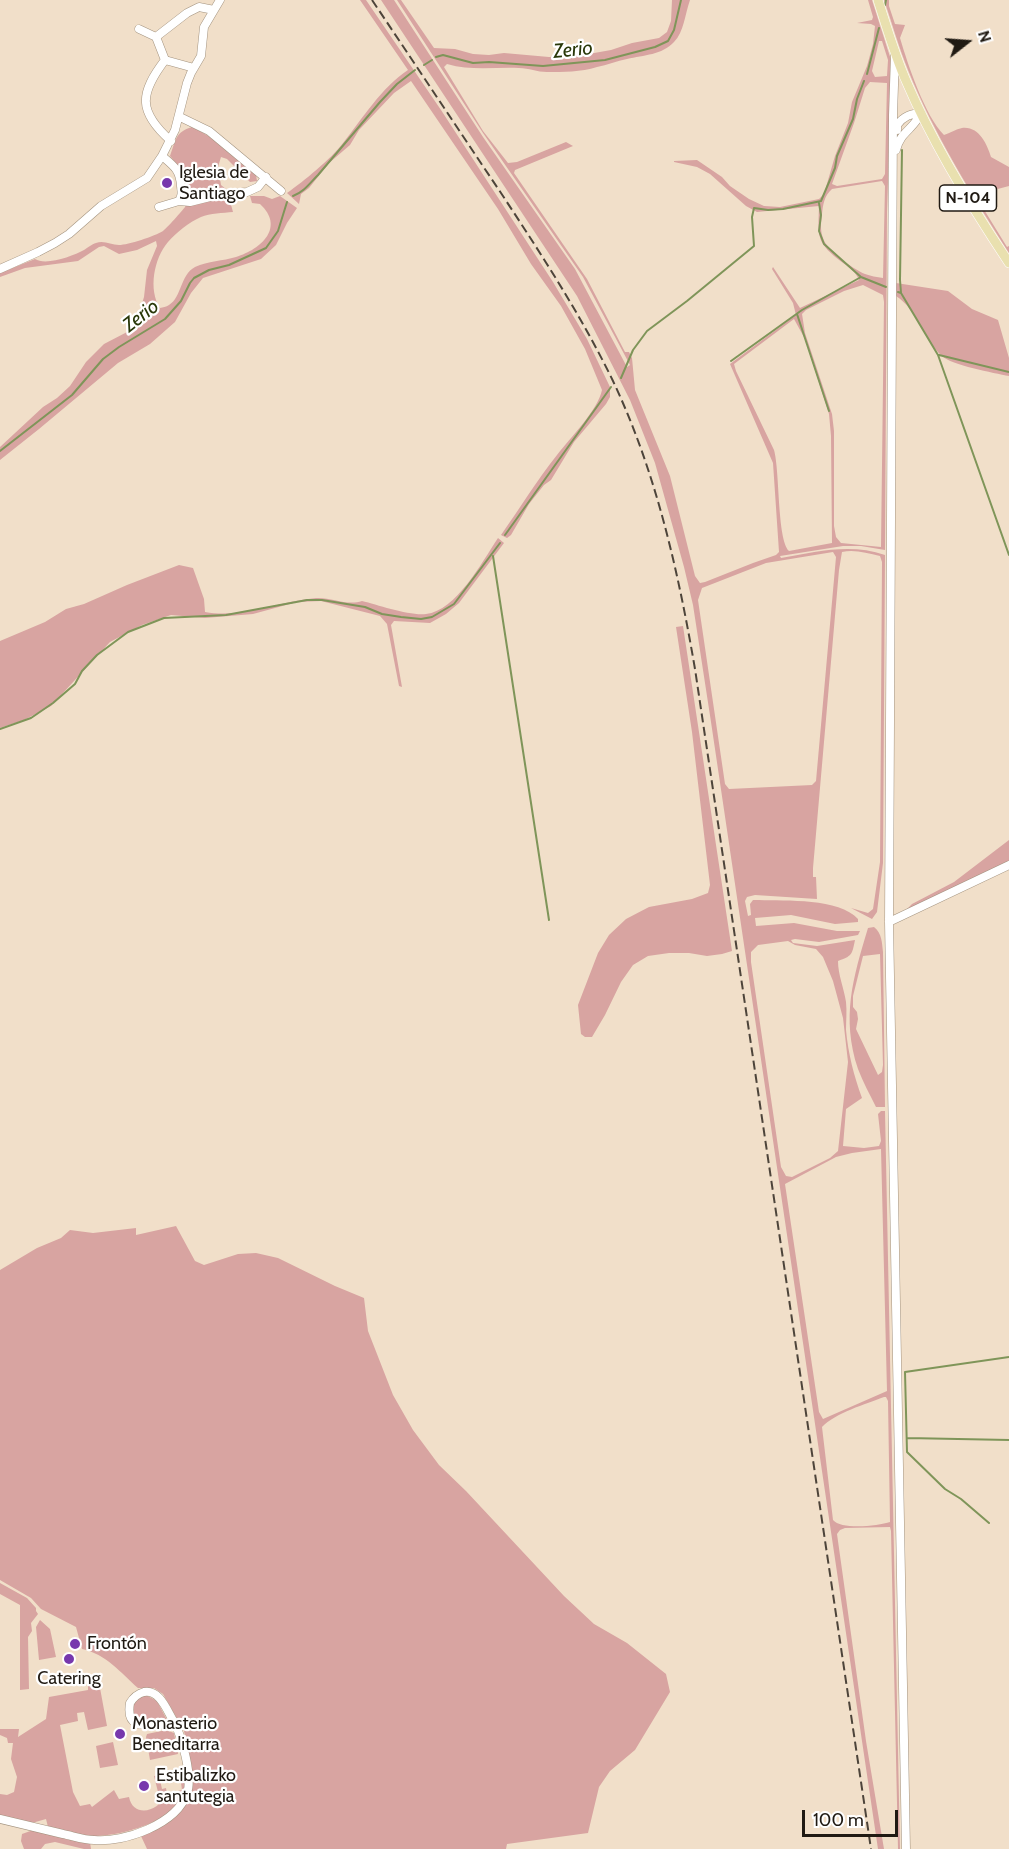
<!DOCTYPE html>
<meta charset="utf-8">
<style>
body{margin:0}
#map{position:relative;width:1009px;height:1849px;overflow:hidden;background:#f1dfc9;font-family:Cabin,sans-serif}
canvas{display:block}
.north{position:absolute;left:937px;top:12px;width:60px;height:60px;-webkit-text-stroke:4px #fff;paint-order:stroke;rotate:73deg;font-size:16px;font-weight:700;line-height:24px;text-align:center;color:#201a13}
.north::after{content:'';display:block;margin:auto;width:21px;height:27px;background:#201a13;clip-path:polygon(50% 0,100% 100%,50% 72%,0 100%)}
.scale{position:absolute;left:802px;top:1810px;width:96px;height:27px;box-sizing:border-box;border:3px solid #201a13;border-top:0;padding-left:8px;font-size:18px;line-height:21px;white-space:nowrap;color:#201a13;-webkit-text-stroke:4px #fff;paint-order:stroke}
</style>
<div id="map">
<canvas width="1009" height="1849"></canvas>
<div class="north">N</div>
<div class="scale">100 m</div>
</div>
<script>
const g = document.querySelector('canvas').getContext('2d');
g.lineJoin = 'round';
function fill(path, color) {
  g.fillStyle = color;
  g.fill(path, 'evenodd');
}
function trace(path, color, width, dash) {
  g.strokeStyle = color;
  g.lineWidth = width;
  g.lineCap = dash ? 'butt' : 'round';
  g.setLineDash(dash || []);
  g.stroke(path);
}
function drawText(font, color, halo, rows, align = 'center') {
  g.font = font + ' Cabin,sans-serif';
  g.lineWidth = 4.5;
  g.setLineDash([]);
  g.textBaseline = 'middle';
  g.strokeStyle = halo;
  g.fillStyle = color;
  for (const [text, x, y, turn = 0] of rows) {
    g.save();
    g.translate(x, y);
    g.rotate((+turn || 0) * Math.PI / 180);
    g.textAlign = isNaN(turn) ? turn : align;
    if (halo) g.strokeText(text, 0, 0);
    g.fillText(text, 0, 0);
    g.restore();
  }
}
const green = new Path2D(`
 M360,0H366L441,110L553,282L587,339L610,387V397L606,404L574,442L551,480L544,485L529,504L511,535L507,538L501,535C520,508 537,480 557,455C570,438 598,410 602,390L585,349L561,306L531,264L498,209L411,81L394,93L359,130L350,145L329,163L309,188L301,194L299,204L287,193C304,181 331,159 343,143C363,118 381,88 408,70Z
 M381,0H394L483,137L575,269L627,367L630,365L583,277L483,133L397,0H401L434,48L455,49L473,54L489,55L504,53L549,57L583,55L611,50L632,43L659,38L667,32L671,21L672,0H690C685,14 684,32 674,42C662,55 644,55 627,59C617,61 607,65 597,67C581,72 563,72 547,72C537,72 529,68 519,68C494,67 471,71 447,64L444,67L483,131L508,163L517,162L566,142L573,146L515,170L514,173L587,279L625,352H629L632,358L635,390L670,476L695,576L700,583L705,582L753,563L776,555L779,552L773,463L730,364L796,315L793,303L772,269L773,267L800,308L859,280C856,272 850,268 843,263C816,242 818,239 819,206L757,212L746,206L710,174L697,167L674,162V161L697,160L722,177L730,186L749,199L764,206L780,207L819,199L824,194L835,156L848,123L852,102L867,66L873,44L875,26L871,24L857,23L872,20L873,17L868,0H872L892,63L887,212L885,550L861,546H843L780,556L781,558C816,552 850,543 885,555L883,863L877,912L872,919L851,908L868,913L873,909L880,862L882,562L880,556C867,553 854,549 842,552L839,570L813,868V877H816L817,899L755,895L747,897L745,901L748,916L751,915L750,904L753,900H759C786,901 839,898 858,919V922L835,924L791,915L755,918L756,926L794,923L837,931H860L858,935L819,942L795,939L791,940L793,943L817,946L855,940C852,955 852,956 838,961C838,975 844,988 846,1002C847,1011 846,1021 846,1030C848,1053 854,1076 862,1098L846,1109L843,1146L864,1148L879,1146L881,1141L878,1114L881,1111H885L900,1849H898L891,1531L890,1527L845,1528L840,1530L837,1534L866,1741L884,1849H878L711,722L693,605L684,567L655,463L630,400L577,296ZM879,41H882L888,60L887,76L875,77L872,71ZM870,82L887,83L885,174L882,179L837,186L832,184L854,123L865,88ZM882,181L885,186L883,278C877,277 870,276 865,274C853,269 826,250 823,238C820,230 821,222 822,214C823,205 824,196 832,189ZM863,285L883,295L884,302L881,547L841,543L836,537L834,526V431L832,414L805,333L802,314L806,310L844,291ZM794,319L805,339L829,414L831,436L832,543L789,551C777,539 780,471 774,450L736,371L734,364ZM833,552L836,557L816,781L812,785L729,789L725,784L698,600L702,588L766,563ZM788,941L795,945L816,949L823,957L833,981L843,1018L848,1062L838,1151L830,1158L792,1177L786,1176L781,1167L751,962V952L758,945ZM881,1149L887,1391L823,1419L819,1412L785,1184L836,1157L852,1153ZM884,1397H886L888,1401L890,1522C878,1526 841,1530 833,1520L822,1427C835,1413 866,1404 884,1397Z
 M884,0H889V6L895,24L905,25L900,38C908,65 925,116 944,135C950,133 956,129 962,128C979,126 987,144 991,157L1009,167V186L975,195L1007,247L1009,246V253C972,195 934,134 908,70C899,48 892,23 884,0Z
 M192,127C217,139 237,157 256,175L257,181L250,182L227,159L221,157L218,167L221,185L227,190L233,212C223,213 210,213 201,217C189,222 176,233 168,242C154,258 148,290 160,308C163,307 166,307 169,305C182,297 180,275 195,267C208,261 223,261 236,257C262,249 285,227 260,204L252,203L250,196H264L272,199L280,196L297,208L287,223L276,245L261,259L203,278L191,293L175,322L150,344L118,363L39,429L0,460V447L43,407L57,398L70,386L86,362L104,344L129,331L137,320L144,297L147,270L157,246L156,241L137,250L119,254L104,246L99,247L78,261L25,268L0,277V273L35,259C46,266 73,256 84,250C87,248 92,244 96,243C104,240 111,245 119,245C128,245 155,236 163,231C167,228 182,211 185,207C194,191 180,167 170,156C176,140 175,132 192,127Z
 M896,283L948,291L972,309L998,320L1009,358V376C994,373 951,365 942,356C923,339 918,310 896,296Z
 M498,538L504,543L459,603L446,614L430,623L394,621L391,625L402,687L399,686L387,624L380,616L321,601L297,602L253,614L205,618L171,615L142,625L110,642L51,706L24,720L0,728V641L45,622L66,609L84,604L127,585L179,565L193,568L204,599L205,612C242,619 279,601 316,598C331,597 347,606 362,601C378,605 410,616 426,614C456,611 482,562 498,538Z
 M683,626L732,951L722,954L707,956L689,953H669L648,956L633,965L621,982L605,1015L592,1037H585L581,1034L578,1005L598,953L609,935L626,919L649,907L692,899L708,893L710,885L692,732L676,627Z
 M1009,840V862L905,911L912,904L954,882Z
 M874,927C882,933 882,943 883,952L885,1107H876C870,1095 863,1082 858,1069C841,1017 853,978 868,928ZM880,954L883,1065L882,1072L878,1075L856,1029L858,1019L857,1012L853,1007V996L863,956Z
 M176,1226L195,1261L204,1265L238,1254L256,1253L278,1258L335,1286L364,1298L368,1331L393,1395L413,1430L439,1465L466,1491L564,1596L594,1624L627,1643L666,1674L670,1692L635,1750L610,1771L599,1787L588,1833L507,1844L506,1849H147L141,1836L166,1823L175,1814L193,1782V1775L184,1731L163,1694L154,1688H138C121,1673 106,1654 82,1649L76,1627L41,1609L31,1598L0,1580V1270L37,1248L61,1238L70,1230L93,1233L136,1228V1235Z
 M0,1583L27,1598L36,1608V1611L38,1614L31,1623L32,1631L28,1637L29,1689L20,1690V1605L0,1594Z
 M40,1620L50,1629L56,1657L39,1660L36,1627Z
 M95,1684L96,1689L100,1688L107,1726L88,1730L84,1712L77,1713L78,1721L60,1725L73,1792L80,1806L90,1804L92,1807L114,1790L119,1799L129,1797C133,1818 159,1812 165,1795L159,1796L154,1776L159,1775L162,1789L166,1788L167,1794L182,1790L179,1768L183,1767C184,1772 187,1780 186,1785C183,1820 122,1836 94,1836C79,1837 62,1830 48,1827L46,1819L32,1823L0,1816V1794L7,1795L14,1792L17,1777L11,1759L13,1743H8L7,1738L0,1735V1729H19L18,1737L46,1719L49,1697L88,1690V1686Z
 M146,1695L157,1701L167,1720C150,1721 135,1728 132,1705L136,1699Z
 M166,1730L174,1733L178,1754L150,1760L146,1737L147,1734Z
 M113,1742L118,1765L100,1768L96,1746Z
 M36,1829L90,1842L91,1849H84L55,1842L45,1844L41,1849H24L21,1841L22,1834Z`);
const stream = new Path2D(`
 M885,5L886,0
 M436,57L443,55L473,63L489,62L543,66L605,60L655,47L668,41L674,30L681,0
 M424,65L432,60
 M867,74L879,28
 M293,196C304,192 310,183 318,175L380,102L397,84L415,70
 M819,203L821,215L819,231L824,244L861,277L886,287
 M898,292L901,293L938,355L1009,555
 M901,293L900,280L902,150
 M797,314L829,411
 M939,355L1009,372
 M731,361L802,310L861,277
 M621,378L633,350L647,331L687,301L754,246L752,217L754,208L768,210L783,209L821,201L835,168L837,156L853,119L857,99L864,81
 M0,451L72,395L103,359L119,347L165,319L181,301L190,283L194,278L209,270L229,265L266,248L278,231L287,202
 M505,535L611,387
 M493,556L549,920
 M0,729L31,718L53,703L75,684L82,671L97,655L128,632L164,618L226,615L307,600H322L365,607L382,614L401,617L421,619L432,617L454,604L500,543
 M907,1438L1009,1440
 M989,1523L961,1499L945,1489L907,1452L905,1372L1009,1357`);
const minor = new Path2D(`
 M139,29L156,37L165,60
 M156,37L187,13L199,7L214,10
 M895,55L893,115L889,922L906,1849
 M165,60C140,93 137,111 171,141
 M165,60L194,68
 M180,117L209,131L281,191
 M897,130V125C904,116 910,114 921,113
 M896,150C900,132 914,129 921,113
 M179,201L190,202L222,194L247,192L258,187L266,177
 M159,207L179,201C182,196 182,193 181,186C180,170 174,166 162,156
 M0,269L38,252L55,243L69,234L101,206L147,178L162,156L175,130L187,83L191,73L201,56L204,27L220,0
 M889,922L1009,865
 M0,1819C21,1824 42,1829 63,1834C73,1836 84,1840 94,1840C124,1843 177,1824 187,1793C193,1777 182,1737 174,1722C167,1711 160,1689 144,1692C137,1694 133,1698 130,1703C124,1738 160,1719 176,1726`);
const major = new Path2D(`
 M878,0C887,28 895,56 907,83C934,146 971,206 1009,263`);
const rail = new Path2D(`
 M372,0C415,64 458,129 501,193C541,254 581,315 613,381C656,472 678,570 695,669L871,1849`);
const markers = [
 [167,183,6,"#7738ad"],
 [75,1644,6,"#7738ad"],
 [69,1659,6,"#7738ad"],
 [120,1734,6,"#7738ad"],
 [144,1786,6,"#7738ad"]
];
const shields = [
 [968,198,57]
];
const shieldNames = [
 ["N-104",968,198]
];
const poiNames = [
 ["Iglesia de",179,173],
 ["Santiago",179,194],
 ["Frontón",87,1644],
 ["Catering",69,1679,"center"],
 ["Monasterio",132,1724],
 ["Beneditarra",132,1745],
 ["Estibalizko",156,1776],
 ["santutegia",156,1797]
];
const waterNames = [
 ["Zerio",573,50,-6],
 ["Zerio",141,316,-38]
];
fill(green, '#d8a4a1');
trace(stream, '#7f9559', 2);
trace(minor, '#a3937f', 9);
trace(major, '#fff', 10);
trace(minor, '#fff', 8);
trace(major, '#e9e0af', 9);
trace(rail, '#4d443a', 2, [9, 4.5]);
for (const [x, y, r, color] of markers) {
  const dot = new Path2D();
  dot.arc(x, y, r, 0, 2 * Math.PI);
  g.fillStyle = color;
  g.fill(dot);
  trace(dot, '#fff', 2);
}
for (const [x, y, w] of shields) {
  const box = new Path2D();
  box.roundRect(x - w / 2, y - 13, w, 26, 4.5);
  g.fillStyle = '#fff';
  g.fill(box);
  trace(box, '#201a13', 1.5);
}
drawText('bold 16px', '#201a13', null, shieldNames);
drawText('18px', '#201a13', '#fff', poiNames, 'left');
drawText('italic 20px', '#293809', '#fff', waterNames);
</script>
